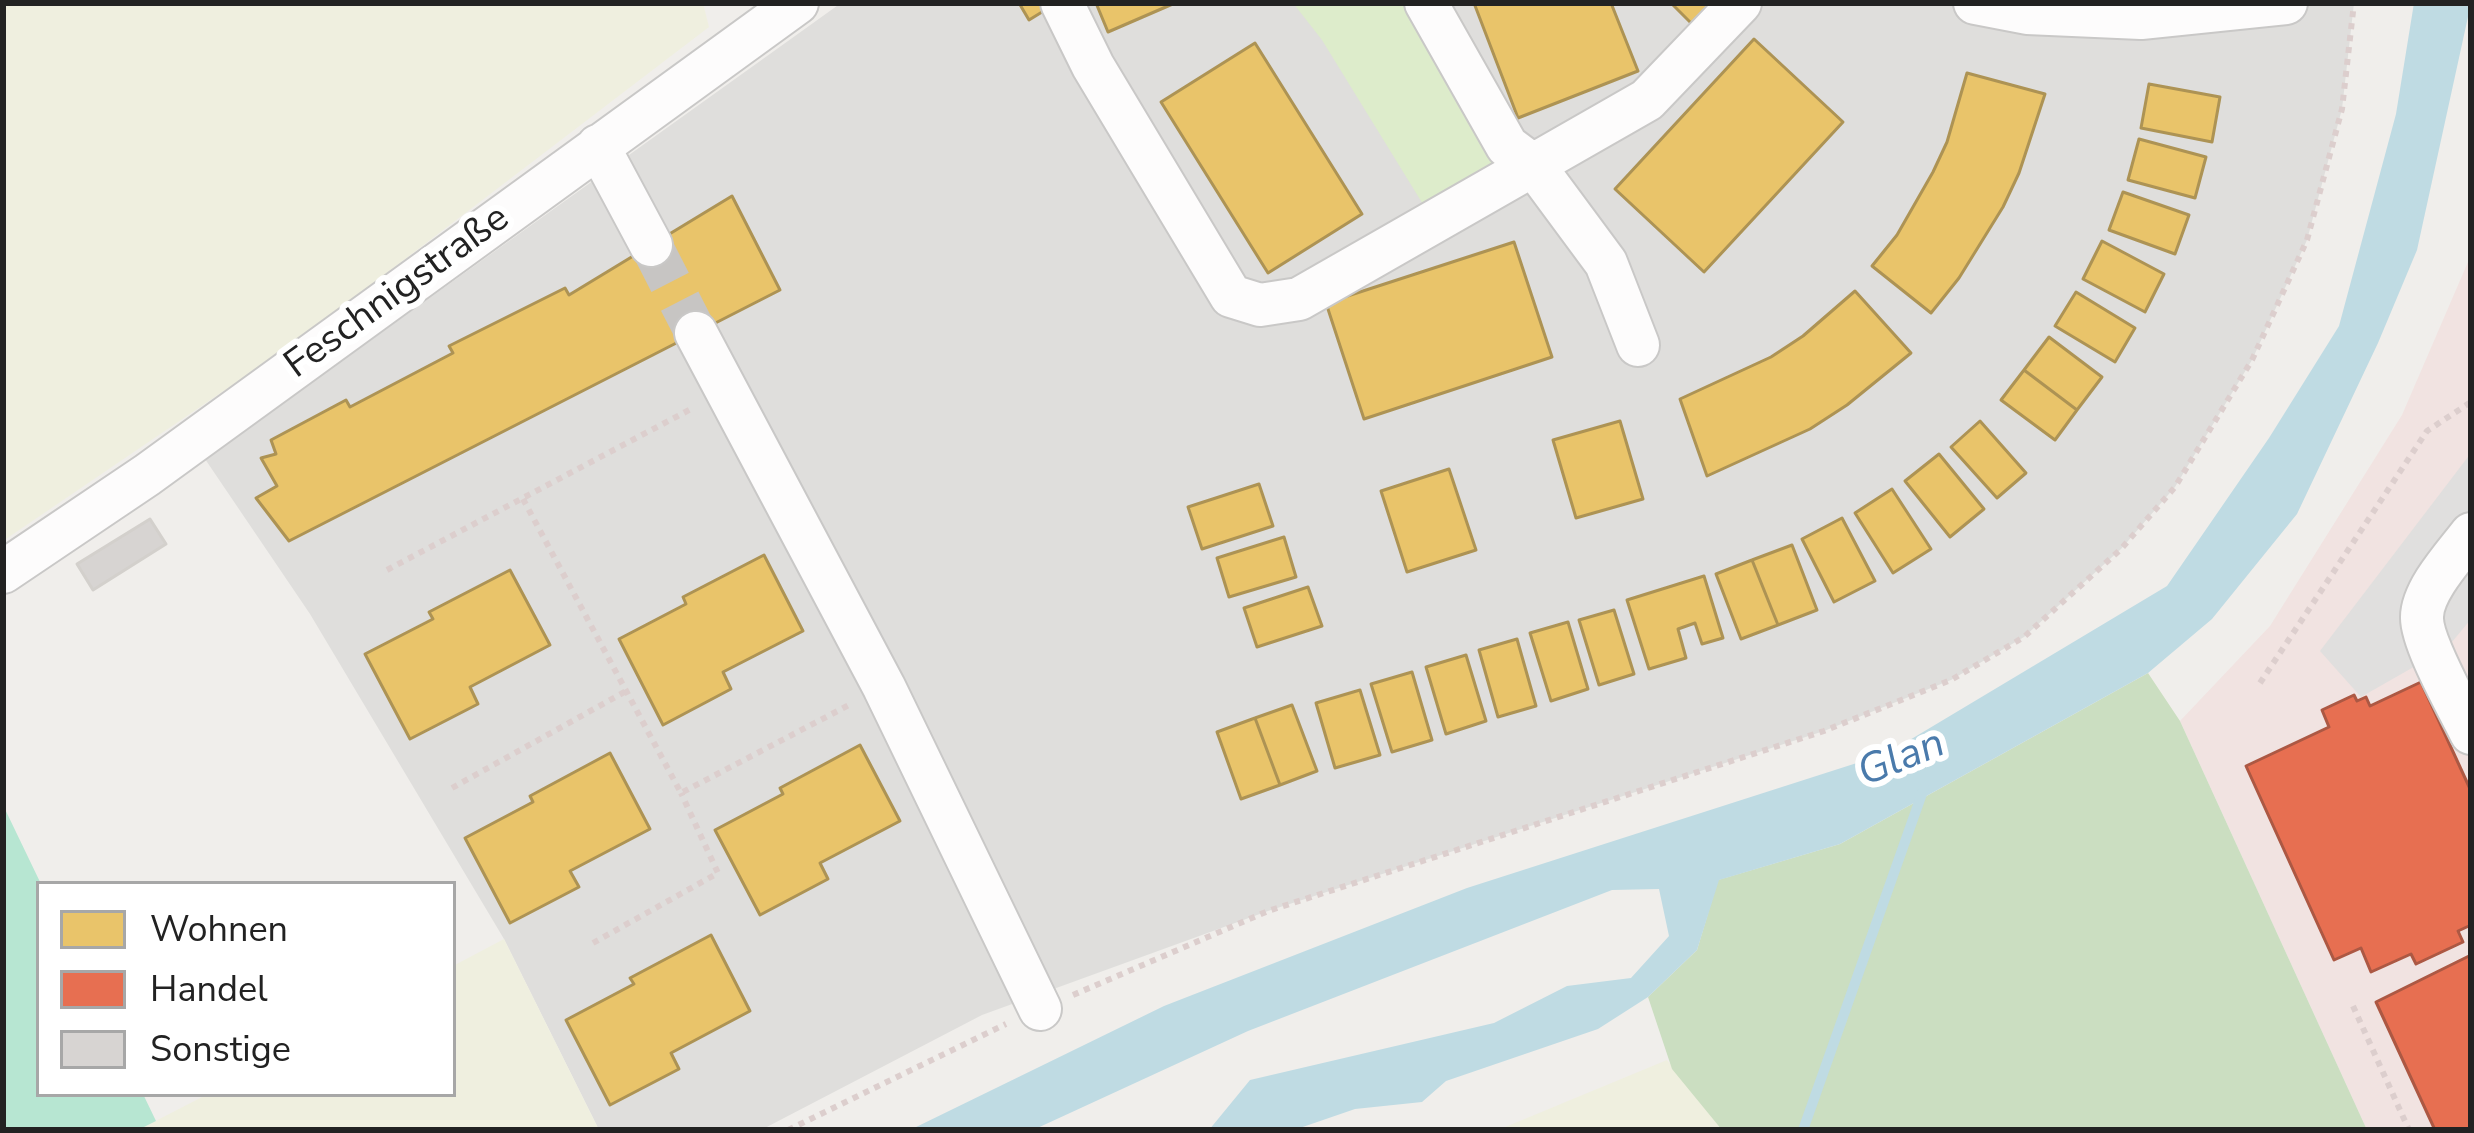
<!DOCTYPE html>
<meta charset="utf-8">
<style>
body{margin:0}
#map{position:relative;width:2474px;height:1133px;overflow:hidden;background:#f0eeeb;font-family:"Nunito Sans",sans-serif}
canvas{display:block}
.frame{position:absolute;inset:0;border:6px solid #222;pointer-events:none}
.legend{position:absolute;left:36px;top:881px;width:420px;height:216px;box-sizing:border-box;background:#fff;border:3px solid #a7a7a7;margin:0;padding:15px 21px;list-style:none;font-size:36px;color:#222}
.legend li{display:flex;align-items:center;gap:24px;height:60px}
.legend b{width:60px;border:3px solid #a7a7a7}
</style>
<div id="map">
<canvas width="2474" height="1133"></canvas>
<div class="frame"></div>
<ul class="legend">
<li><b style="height:33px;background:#e9c46a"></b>Wohnen</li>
<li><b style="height:33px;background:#e76f51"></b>Handel</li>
<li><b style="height:33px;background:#d7d4d2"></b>Sonstige</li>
</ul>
</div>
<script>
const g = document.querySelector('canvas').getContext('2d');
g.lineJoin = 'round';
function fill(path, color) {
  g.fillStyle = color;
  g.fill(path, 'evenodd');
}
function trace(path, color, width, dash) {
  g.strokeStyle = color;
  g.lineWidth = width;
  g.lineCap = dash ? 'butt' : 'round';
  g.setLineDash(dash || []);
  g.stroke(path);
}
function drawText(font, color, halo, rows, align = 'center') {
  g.font = font + ' "Nunito Sans",sans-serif';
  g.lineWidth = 12;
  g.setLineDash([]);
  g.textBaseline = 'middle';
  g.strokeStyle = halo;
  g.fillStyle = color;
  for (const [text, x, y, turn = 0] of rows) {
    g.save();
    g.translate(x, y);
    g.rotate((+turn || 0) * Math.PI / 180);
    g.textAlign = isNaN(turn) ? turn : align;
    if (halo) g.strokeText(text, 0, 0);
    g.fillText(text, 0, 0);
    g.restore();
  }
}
const residential = new Path2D(`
 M841,3H2354L2342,109L2307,240L2252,360L2175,487L2121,549L2024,637L1951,680L1824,731L1268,911L982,1015L761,1130H599L504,939L310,614L205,459Z`);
const commercial = new Path2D(`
 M2471,255V1130H2367L2180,721L2270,626L2402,415Z`);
const farmland = new Path2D(`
 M3,3H703L709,27L303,337L3,541Z
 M504,939L599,1130H138L208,1094H453V966Z
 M1667,1060L1724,1130H1498Z`);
const grass = new Path2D(`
 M1293,3H1413L1497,163L1429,214L1322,40Z`);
const forest = new Path2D(`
 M2148,673L2180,721L2367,1130H1722L1672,1069L1648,997L1697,950L1718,880L1840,844Z`);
const pitch = new Path2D(`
 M3,805L41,884L39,1094H143L156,1121L138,1130H3Z`);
const parking = new Path2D(`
 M2471,453V619L2447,648L2361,697L2320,651Z`);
const water = new Path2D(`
 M2414,3H2471L2417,250L2378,343L2297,514L2212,619L2148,673L1840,844L1719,880L1697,950L1648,997L1598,1029L1446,1081L1422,1102L1355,1109L1294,1130H1209L1250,1080L1494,1023L1567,986L1631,978L1669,936L1659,889L1612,890L1248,1031L1033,1130H910L1164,1006L1467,888L1888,753L2167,586L2269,438L2339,326L2396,114Z`);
const homes = new Path2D(`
 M1019,3H1054L1055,4L1029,20Z
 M1096,3H1175L1108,32Z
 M1474,3H1611L1638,71L1518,118Z
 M1706,3L1712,9L1695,27L1672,4Z
 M1754,39L1843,122L1704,272L1615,189Z
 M1255,43L1362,214L1268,273L1161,102Z
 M1967,73L2045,94L2019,173L2003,207L1959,278L1931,313L1872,266L1897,235L1933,172L1947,142Z
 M2149,84L2220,97L2212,142L2141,128Z
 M2139,139L2206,157L2195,198L2128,180Z
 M2123,192L2189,215L2175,254L2109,230Z
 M732,196L780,290L289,541L256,498L277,486L261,458L276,454L271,440L346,400L350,407L453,353L449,346L565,288L569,295Z
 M2102,241L2164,274L2145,312L2083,279Z
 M1514,242L1552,357L1364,419L1326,303Z
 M1855,291L1911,353L1847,405L1810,429L1707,476L1680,399L1771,357L1803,336Z
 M2076,292L2135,328L2115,362L2055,326Z
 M2049,337L2102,377L2077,410L2024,370Z
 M2024,370L2077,410L2055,440L2001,400Z
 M1620,421L1643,499L1576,518L1553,440Z
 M1980,421L2026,473L1997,498L1951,447Z
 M1939,454L1984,509L1950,537L1905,481Z
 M1449,469L1476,550L1407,572L1381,491Z
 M1259,484L1273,526L1202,549L1188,507Z
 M1892,489L1931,549L1893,573L1855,513Z
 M1842,518L1875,581L1834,602L1802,539Z
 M1284,537L1296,577L1229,597L1217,558Z
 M1792,545L1817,610L1778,625L1752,560Z
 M764,555L803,631L723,672L731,689L663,725L619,639L686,604L683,597Z
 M1752,560L1778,625L1741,639L1716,574Z
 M510,570L550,645L470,687L478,704L410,739L365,654L433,619L429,612Z
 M1704,576L1723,638L1702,644L1695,623L1678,629L1686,658L1649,669L1627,600Z
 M1308,587L1322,626L1257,647L1244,608Z
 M1614,610L1634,674L1599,685L1579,620Z
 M1568,622L1588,689L1551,701L1530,633Z
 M1517,639L1536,706L1498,717L1479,650Z
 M1466,655L1486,721L1446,734L1426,667Z
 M1412,672L1432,740L1392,752L1371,684Z
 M1360,690L1380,755L1335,768L1316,703Z
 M1292,705L1317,771L1280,785L1255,718Z
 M1255,718L1280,785L1241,799L1217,732Z
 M860,745L900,821L820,863L828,879L760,915L715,830L783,794L780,788Z
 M610,753L650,829L570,871L579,887L510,923L465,838L533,802L530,796Z
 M711,935L750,1011L671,1053L679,1069L610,1105L566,1020L634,984L630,978Z`);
const shops = new Path2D(`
 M2421,682L2471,791V925L2458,931L2463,942L2416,964L2411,954L2371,972L2361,948L2334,960L2246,766L2329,727L2322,710L2354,695L2357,701L2366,697L2370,706Z
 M2471,955V1130H2435L2376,1002Z`);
const stream = new Path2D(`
 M1803,1130L1924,788`);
const building = new Path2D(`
 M150,519L166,544L93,590L77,564Z`);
const minorTunnel = new Path2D(`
 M651,245L696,333`);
const path = new Path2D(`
 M523,499L681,793L849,705
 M387,570L691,409
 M2260,683L2427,431L2471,402
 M452,788L628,690
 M593,943L718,873L681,793
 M1073,995L1268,911L1824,731L1951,680L2024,637L2121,549L2175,487L2252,360L2307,240L2342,109L2354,3
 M2353,1006L2409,1130
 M788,1130L1006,1024`);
const minor = new Path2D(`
 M1062,3L1093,66L1231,296L1260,305L1299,299L1647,100L1740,3
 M1426,3L1507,146L1535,167L1606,263L1638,345
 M1975,3L2027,13L2141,18L2286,3
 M598,146L651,245
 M696,333L884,687L1040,1009
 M2471,534C2456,554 2422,590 2422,617C2421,642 2459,708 2471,733
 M3,572L147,475L797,3`);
const streetNames = [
 ["Feschnigstraße",398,293,-36]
];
const waterNames = [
 ["Glan",1902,760,-22]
];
fill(residential, '#dfdedc');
fill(commercial, '#f1e3e1');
fill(farmland, '#efefdf');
fill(grass, '#ddeccb');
fill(forest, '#cbdec1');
fill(pitch, '#b7e6d2');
fill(parking, '#e0dfde');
fill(water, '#bfdbe3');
fill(homes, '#e9c46a');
trace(homes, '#ad9354', 3);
fill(shops, '#e76f51');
trace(shops, '#ac5843', 3);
trace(stream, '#bfdbe3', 10);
fill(building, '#d7d4d2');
trace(building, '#d3d0cc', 3);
trace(minorTunnel, '#c7c5c3', 42, [42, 21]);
trace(minor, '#c9c8c7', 46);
trace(path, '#dccecd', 6, [6, 6]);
trace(minor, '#fdfcfc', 42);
drawText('39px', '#222', '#fff', streetNames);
drawText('italic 42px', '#4a7aab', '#fff', waterNames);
</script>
